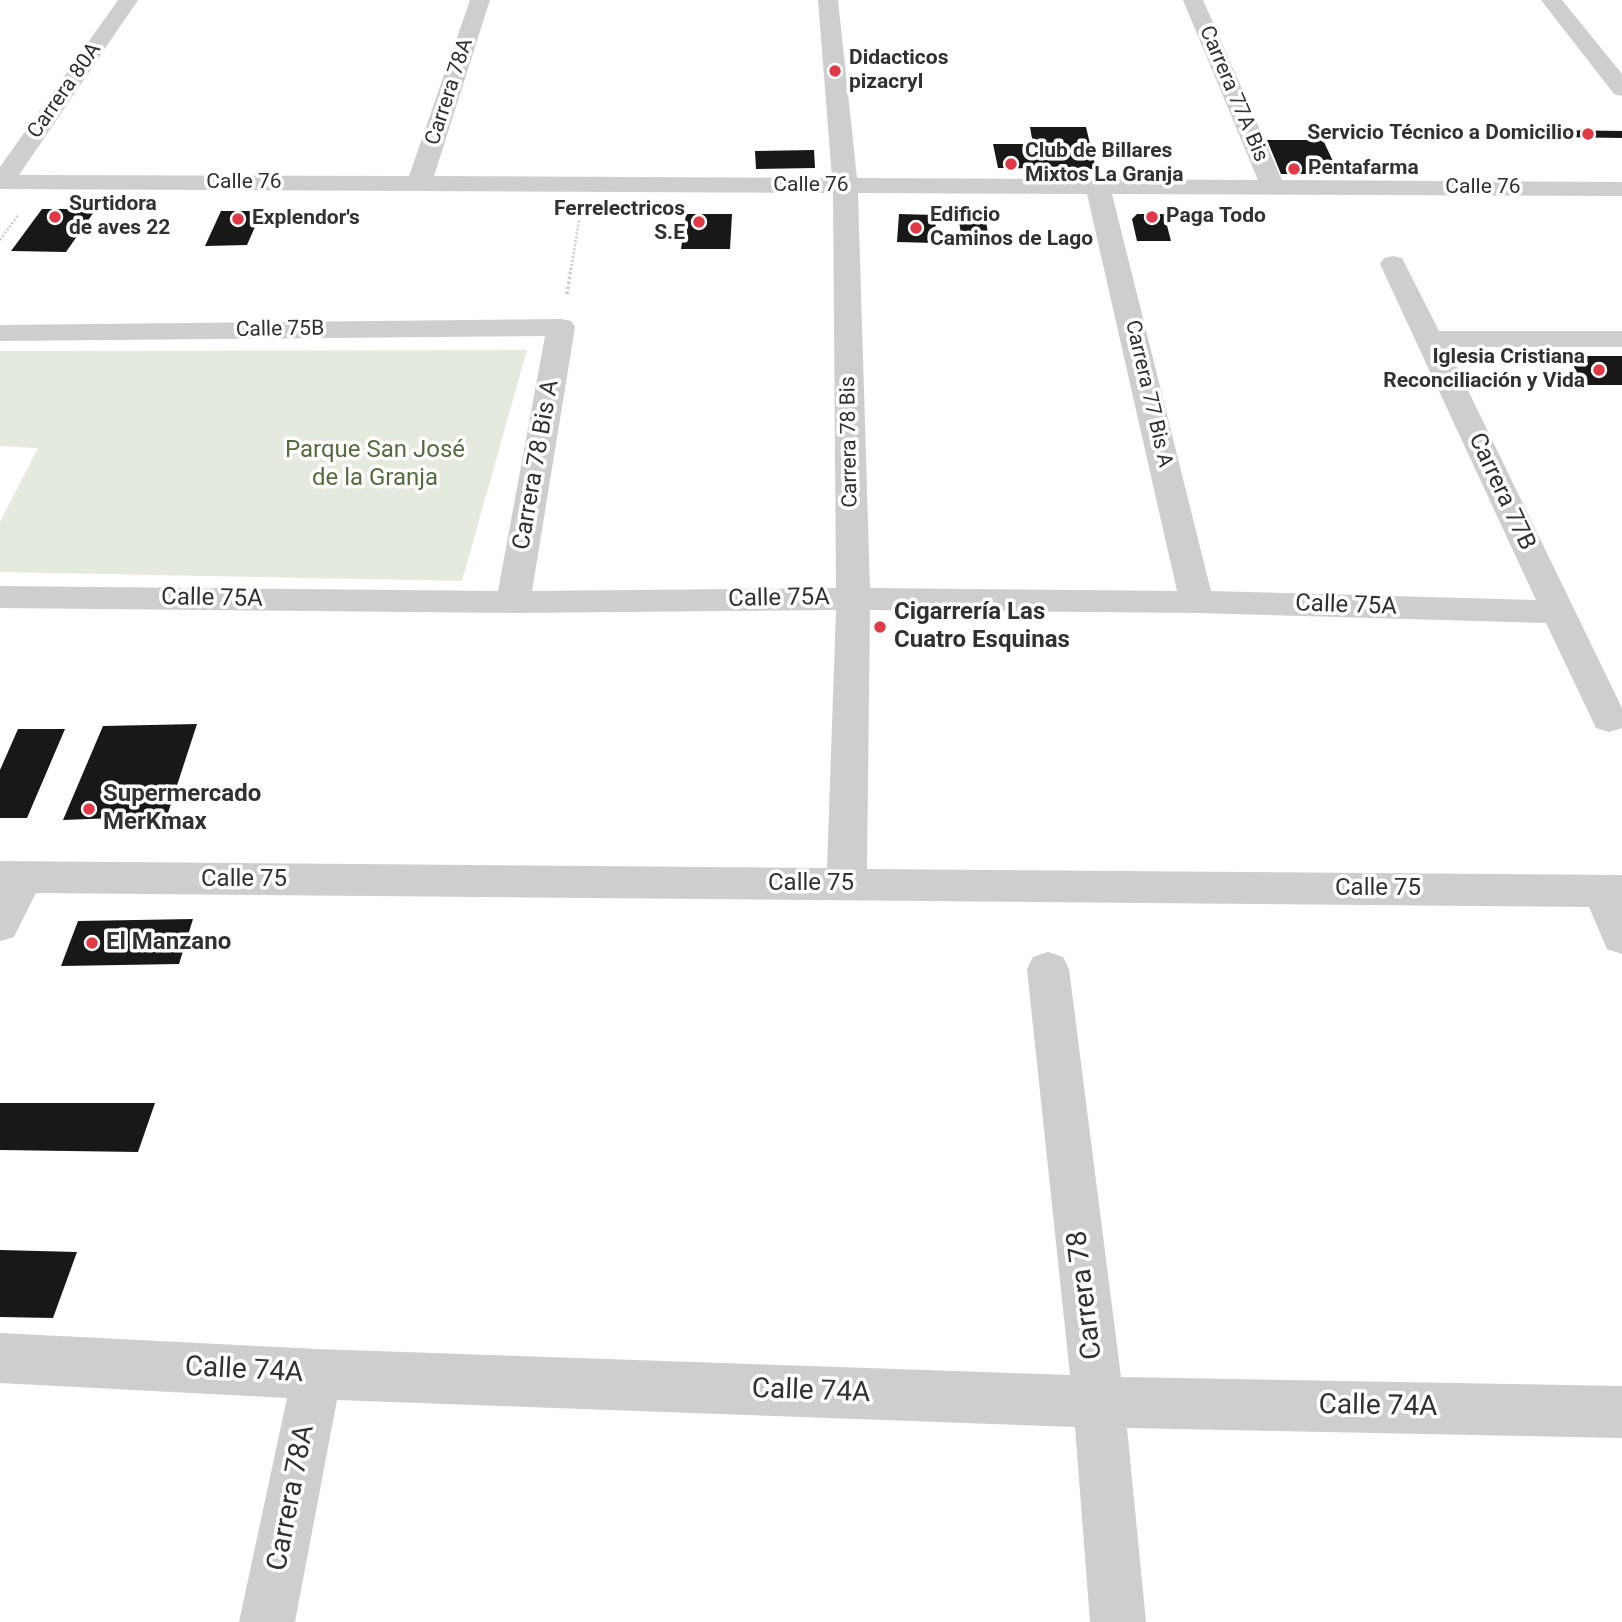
<!DOCTYPE html>
<meta charset="utf-8">
<style>
body{margin:0}
canvas{display:block;background:#fff}
</style>
<canvas width="1622" height="1622"></canvas>
<script>
const g = document.querySelector('canvas').getContext('2d');
g.lineJoin = 'round';
function fill(path, color) {
  g.fillStyle = color;
  g.fill(path, 'evenodd');
}
function trace(path, color, width, dash) {
  g.strokeStyle = color;
  g.lineWidth = width;
  g.lineCap = dash ? 'butt' : 'round';
  g.setLineDash(dash || []);
  g.stroke(path);
}
function drawText(font, color, halo, rows, align = 'center') {
  g.font = font + ' Roboto,sans-serif';
  g.lineWidth = 7;
  g.setLineDash([]);
  g.textBaseline = 'middle';
  g.strokeStyle = halo;
  g.fillStyle = color;
  for (const [text, x, y, turn = 0] of rows) {
    g.save();
    g.translate(x, y);
    g.rotate((+turn || 0) * Math.PI / 180);
    g.textAlign = isNaN(turn) ? turn : align;
    if (halo) g.strokeText(text, 0, 0);
    g.fillText(text, 0, 0);
    g.restore();
  }
}
const green = new Path2D(`
 M527,350L462,581L0,572V522L38,448L0,446V351Z`);
const building = new Path2D(`
 M1030,127H1086L1096,169L998,168L993,144H1033Z
 M1552,130L1622,131V138L1556,137Z
 M1267,140H1323L1339,174H1281Z
 M814,150L815,168L756,169L755,151Z
 M42,209H96L66,252L11,251Z
 M221,211H262L247,245L205,246Z
 M686,214H732L730,249H681Z
 M899,214L936,215L935,243L897,242Z
 M1137,214H1164L1171,241H1137L1132,219Z
 M958,215H985L990,246H963Z
 M1568,356H1622V385H1584Z
 M197,724L167,816L63,820L103,726Z
 M18,729H65L27,818H0V770Z
 M193,919L179,964L61,966L78,921Z
 M0,1103H155L138,1152L0,1150Z
 M0,1250L77,1252L53,1318L0,1317Z`);
const pathFar1 = new Path2D(`
 M0,240L18,215
 M571,270L579,220`);
const path = new Path2D(`
 M567,294L571,268`);
const minor = new Path2D(`
 M118,0H138L19,175L409,176L470,0H490L434,176L832,178L818,0H838L857,178L1258,180L1183,0H1203L1282,180L1622,182V196L1112,194L1211,591L1536,600L1380,264L1384,258L1393,256L1402,258L1439,331H1622V347H1447L1622,708V728L1609,732L1596,728L1546,623L1197,613L870,610L867,869L1622,875V954L1607,949L1589,907L36,893L14,937L0,941V861L827,868L836,610L513,613L0,608V586L498,591L545,336L0,341V325L561,319L571,321L575,327L532,591L836,588L833,193L0,189V167ZM858,193L1087,194L1177,591L870,588Z
 M1541,0H1562L1622,74V96L1614,94Z
 M1048,952L1063,957L1069,969L1121,1377L1622,1386V1438L1127,1428L1146,1622H1090L1075,1427L337,1400L295,1622H239L287,1398L0,1383V1333L317,1349L1070,1375L1027,969L1033,957Z`);
const markers = [
 [835,71,7,"#e13a46"],
 [1588,134,7,"#e13a46"],
 [1011,164,7,"#e13a46"],
 [1294,169,7,"#e13a46"],
 [55,217,7,"#e13a46"],
 [1152,217,7,"#e13a46"],
 [238,219,7,"#e13a46"],
 [699,222,7,"#e13a46"],
 [916,228,7,"#e13a46"],
 [1599,370,7,"#e13a46"],
 [880,627,7,"#e13a46"],
 [89,809,7,"#e13a46"],
 [92,943,7,"#e13a46"]
];
const farPoinames = [
 ["Didacticos",849,59],
 ["pizacryl",849,83],
 ["Servicio Técnico a Domicilio",1574,134,"right"],
 ["Club de Billares",1025,152],
 ["Mixtos La Granja",1025,176],
 ["Pentafarma",1308,169],
 ["Surtidora",69,205],
 ["de aves 22",69,229],
 ["Ferrelectricos",685,210,"right"],
 ["S.E",685,234,"right"],
 ["Edificio",930,216],
 ["Caminos de Lago",930,240],
 ["Paga Todo",1166,217],
 ["Explendor's",252,219],
 ["Iglesia Cristiana",1585,358,"right"],
 ["Reconciliación y Vida",1585,382,"right"]
];
const farStreetnames = [
 ["Carrera 80A",65,91,-55],
 ["Carrera 78A",450,92,-72],
 ["Carrera 77A Bis",1233,94,67],
 ["Calle 76",244,183],
 ["Calle 76",811,186],
 ["Calle 76",1483,188],
 ["Calle 75B",280,330,-1],
 ["Carrera 77 Bis A",1148,394,77],
 ["Carrera 78 Bis",850,442,-91]
];
const parkNames = [
 ["Parque San José",375,451],
 ["de la Granja",375,479]
];
const streetNames = [
 ["Carrera 78 Bis A",537,465,-80],
 ["Carrera 77B",1501,492,65],
 ["Calle 75A",212,599,1],
 ["Calle 75A",779,599,-1],
 ["Calle 75A",1346,606,2],
 ["Calle 75",244,880],
 ["Calle 75",811,884],
 ["Calle 75",1378,889]
];
const poiNames = [
 ["Cigarrería Las",894,613],
 ["Cuatro Esquinas",894,641],
 ["Supermercado",103,795],
 ["MerKmax",103,823],
 ["El Manzano",106,943]
];
const nearStreetnames = [
 ["Carrera 78",1086,1295,-97],
 ["Calle 74A",244,1371,3],
 ["Calle 74A",811,1392,2],
 ["Calle 74A",1378,1407,1],
 ["Carrera 78A",292,1498,-79]
];
fill(green, '#e4eadd');
fill(building, '#181818');
trace(pathFar1, '#cbcbcb', 2.5, [2, 2]);
trace(path, '#cbcbcb', 3.5, [2.5, 2.5]);
fill(minor, '#cecece');
for (const [x, y, r, color] of markers) {
  const dot = new Path2D();
  dot.arc(x, y, r, 0, 2 * Math.PI);
  g.fillStyle = color;
  g.fill(dot);
  trace(dot, '#fff', 2.5);
}
drawText('bold 21px', '#313131', '#fff', farPoinames, 'left');
drawText('21px', '#313131', '#fff', farStreetnames);
drawText('24px', '#546c3f', '#fff', parkNames);
drawText('24px', '#313131', '#fff', streetNames);
drawText('bold 24px', '#313131', '#fff', poiNames, 'left');
drawText('28px', '#313131', '#fff', nearStreetnames);
</script>
